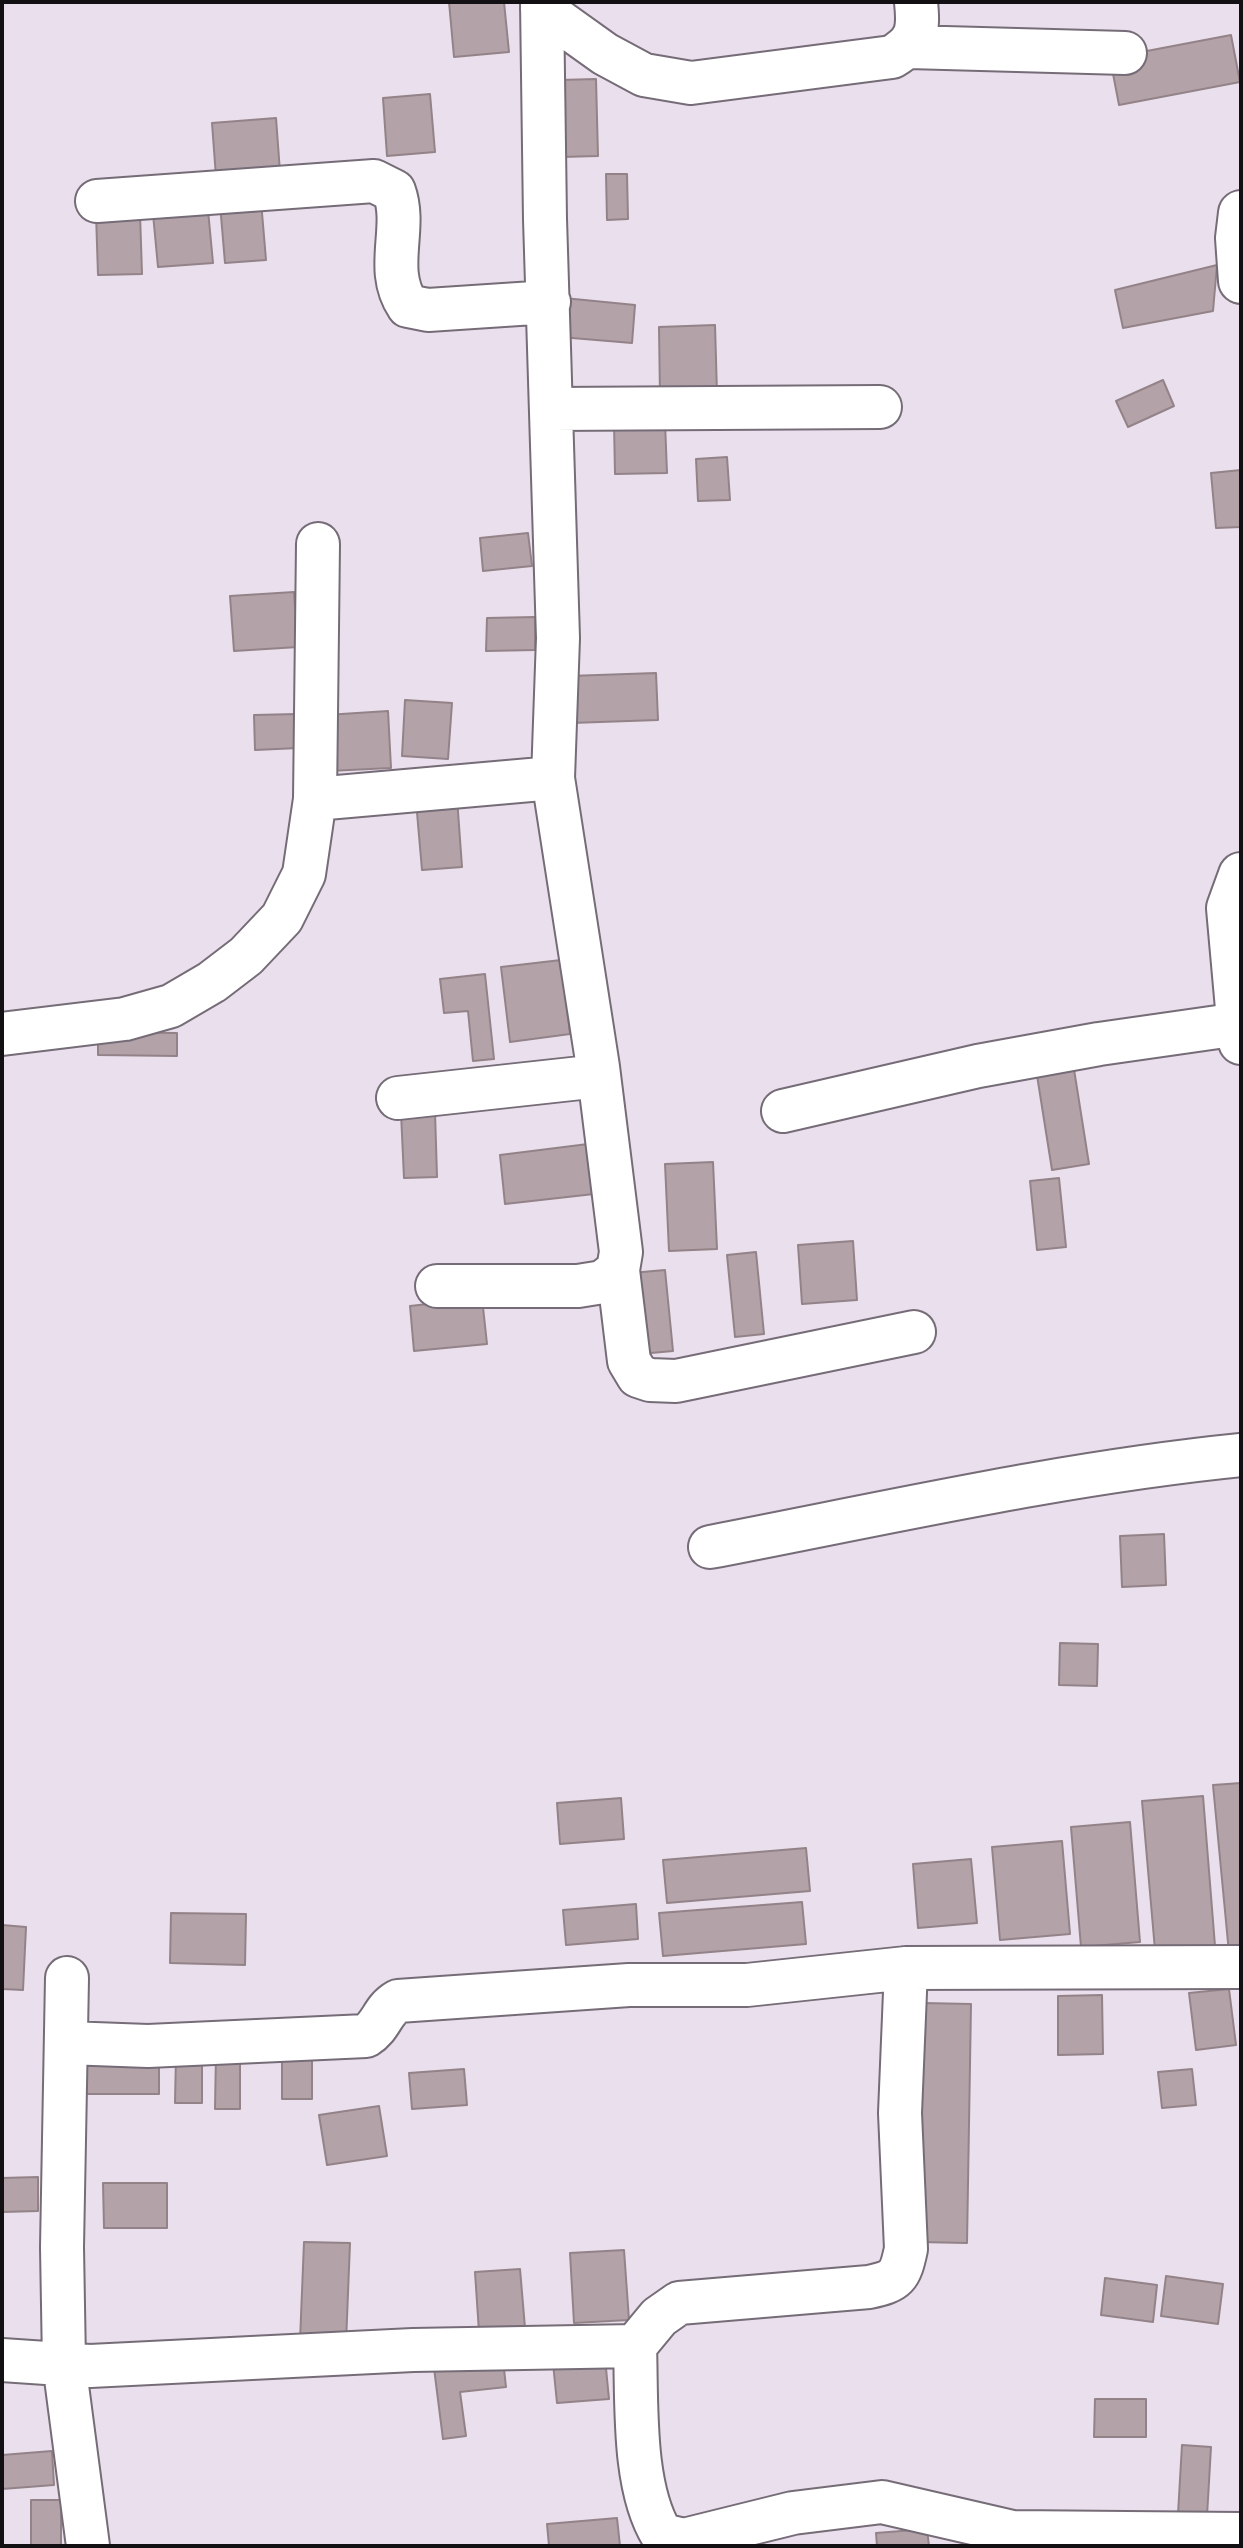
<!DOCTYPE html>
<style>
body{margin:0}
#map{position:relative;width:1243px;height:2548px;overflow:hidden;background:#eadfec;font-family:"Fira Sans",sans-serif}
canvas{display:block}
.frame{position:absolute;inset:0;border:4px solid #131014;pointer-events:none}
</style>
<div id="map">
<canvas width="1243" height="2548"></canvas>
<div class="frame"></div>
</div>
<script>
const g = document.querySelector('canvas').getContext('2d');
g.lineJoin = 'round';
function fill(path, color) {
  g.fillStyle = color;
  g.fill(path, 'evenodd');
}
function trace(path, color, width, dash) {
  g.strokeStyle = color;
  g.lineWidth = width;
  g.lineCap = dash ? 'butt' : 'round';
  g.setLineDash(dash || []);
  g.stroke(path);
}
const building = new Path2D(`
 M449,2H504L509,52L454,57Z
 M1231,35L1240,82L1119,105L1110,58Z
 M596,79L598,156L561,157L559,80Z
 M430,94L435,152L387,156L383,98Z
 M276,118L280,172L216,177L212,123Z
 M606,174H627L628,219L607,220Z
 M261,201L266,260L225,263L220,204Z
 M208,210L213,263L158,267L153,214Z
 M140,213L142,274L98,275L96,214Z
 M1217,265L1213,311L1123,328L1115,290Z
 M564,298L635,305L632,343L560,337Z
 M715,325L717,394L660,396L659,327Z
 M1163,380L1174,406L1128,427L1116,401Z
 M665,422L667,473L615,474L614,423Z
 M727,457L730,500L698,501L696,459Z
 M1241,470V527L1216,528L1211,473Z
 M528,533L532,566L483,571L480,538Z
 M294,592L298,647L234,651L230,596Z
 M535,617V650L486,651L487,618Z
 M656,673L658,720L571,723L569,676Z
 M405,700L452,703L448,759L402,756Z
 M388,711L391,768L329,771L326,715Z
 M297,714L299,748L255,750L254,715Z
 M457,798L462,867L422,870L416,801Z
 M561,960L570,1034L510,1042L501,967Z
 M485,974L494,1059L473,1061L468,1011L444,1013L440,979Z
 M98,1032L177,1033V1056L98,1055Z
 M1073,1063L1089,1164L1052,1170L1036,1069Z
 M435,1112L437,1177L404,1178L401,1113Z
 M588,1144L594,1194L505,1204L500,1155Z
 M713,1162L717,1249L669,1251L665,1164Z
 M1059,1178L1066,1247L1037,1250L1030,1181Z
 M853,1241L857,1300L802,1304L798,1245Z
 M756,1252L764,1334L735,1337L727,1255Z
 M665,1270L673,1351L640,1354L631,1273Z
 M482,1298L487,1344L414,1351L410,1306Z
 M1164,1534L1166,1585L1122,1587L1120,1536Z
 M1060,1643L1098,1644L1097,1686L1059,1685Z
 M1241,1783V1953H1229L1213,1785Z
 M1203,1796L1215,1946L1155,1950L1142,1801Z
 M621,1798L624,1839L560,1844L557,1803Z
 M1130,1822L1140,1942L1081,1947L1071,1827Z
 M1062,1841L1070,1934L1000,1940L992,1847Z
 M806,1848L810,1891L667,1903L663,1860Z
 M971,1859L977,1923L918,1928L913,1864Z
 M802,1902L806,1944L663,1956L659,1913Z
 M636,1904L638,1939L566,1945L563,1910Z
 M171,1913L246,1914L245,1965L170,1963Z
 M2,1925L26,1927L23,1990L2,1989Z
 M1229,1989L1236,2045L1196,2050L1189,1993Z
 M1102,1995L1103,2054L1058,2055V1996Z
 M923,2003L971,2004L967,2243L919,2242Z
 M282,2048L312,2049V2099H282Z
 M216,2053H240V2109H215Z
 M70,2055H159V2094H70Z
 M176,2055L202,2056V2103H175Z
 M464,2069L467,2105L412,2109L409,2073Z
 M1192,2069L1196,2105L1162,2108L1158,2072Z
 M379,2106L387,2156L327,2165L319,2115Z
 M38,2177V2211L2,2212V2178Z
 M103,2183H167V2228H104Z
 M304,2242L350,2243L346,2343L300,2341Z
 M624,2250L629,2320L574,2323L570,2253Z
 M520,2269L525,2328L479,2332L475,2272Z
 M1166,2276L1223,2284L1218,2324L1161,2316Z
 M1105,2278L1157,2285L1153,2322L1101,2315Z
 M605,2358L609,2399L557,2403L553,2363Z
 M503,2360L506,2387L460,2392L466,2436L443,2439L434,2368Z
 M1095,2399H1146V2437H1094Z
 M1182,2445L1211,2447L1207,2516L1178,2514Z
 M52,2451L54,2485L2,2489V2455Z
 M31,2500H61V2546H31Z
 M617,2518L620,2546H549L547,2524Z
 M927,2529L929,2546H877L876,2533Z`);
const minor = new Path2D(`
 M542,9L605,54L644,75L691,83L892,57C917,42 919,31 916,2
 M909,47L1125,53
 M97,201L374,181L394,191C408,229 383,269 408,306L428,310L549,302
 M553,409L880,407
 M315,799L553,778
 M2,1034L125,1019L171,1006L212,982L246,956L282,918L304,874L315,799L318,544
 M398,1098L599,1076
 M783,1111L978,1066L1099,1044L1239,1024
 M618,1270L629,1361L638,1376L650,1380L676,1381L914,1332
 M437,1286H578L603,1282L618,1270L621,1252L598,1067L553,778L558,638L545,219L542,2
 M710,1547C887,1513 1062,1473 1241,1455
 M906,1968L900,2113L906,2249C900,2277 897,2281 869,2287L679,2303L659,2317L635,2346C637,2401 632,2487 662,2535L684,2540L793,2513L882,2502L1012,2532L1241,2534
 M67,1978L62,2247L64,2363L88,2546
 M67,2043L148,2046L366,2036C382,2026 382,2010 398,2001L629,1985H747L906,1968L1241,1967
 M2,2360L90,2366L413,2350L635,2346`);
const tertiary = new Path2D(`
 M1241,213L1238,238L1241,281
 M1241,875L1229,908L1241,1042`);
fill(building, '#b3a3a8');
trace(building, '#938388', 2);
trace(minor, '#756c77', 46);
trace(tertiary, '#756c77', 48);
trace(minor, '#fff', 42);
trace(tertiary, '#fff', 44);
</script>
